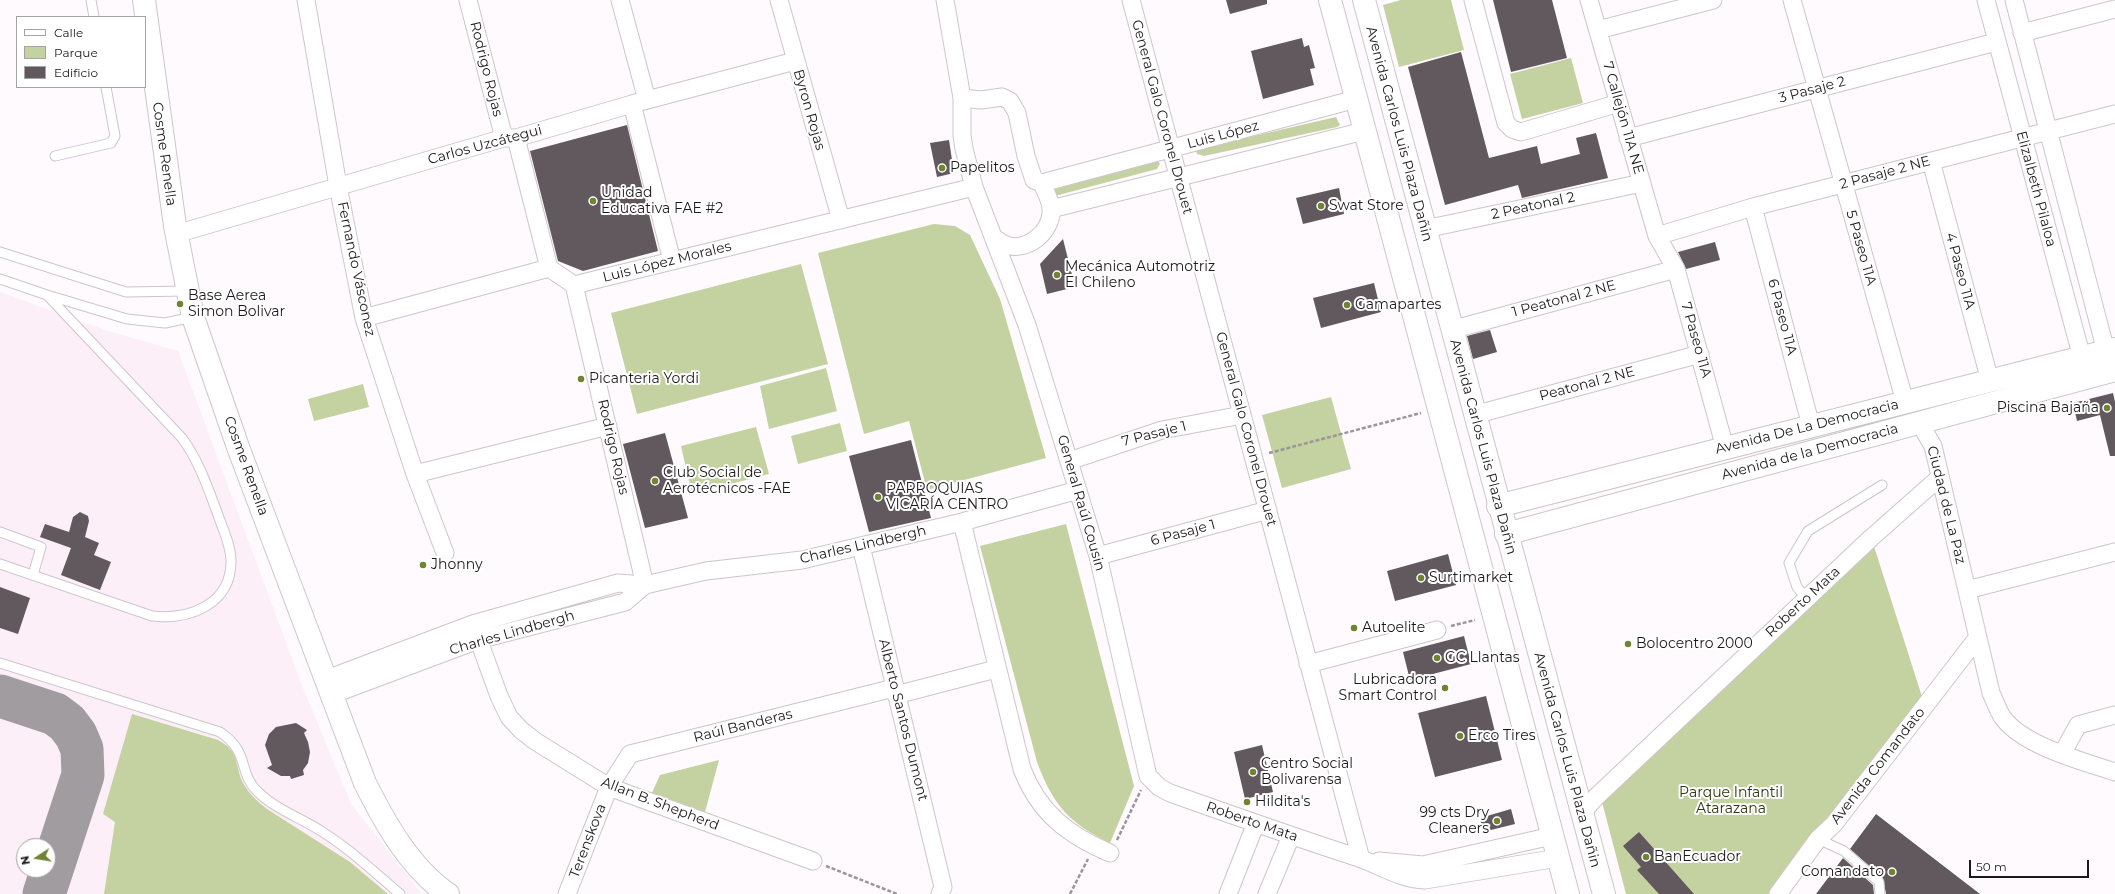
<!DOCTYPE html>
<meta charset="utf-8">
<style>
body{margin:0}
#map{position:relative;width:2115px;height:894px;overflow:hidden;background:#fefafd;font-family:Montserrat,sans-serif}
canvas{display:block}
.legend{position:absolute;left:16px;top:16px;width:130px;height:72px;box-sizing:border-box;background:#fff;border:1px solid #a5a3a4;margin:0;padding:5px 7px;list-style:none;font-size:12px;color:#1d191b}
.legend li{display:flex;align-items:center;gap:8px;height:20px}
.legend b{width:20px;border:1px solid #a5a3a4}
.north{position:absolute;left:16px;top:838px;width:40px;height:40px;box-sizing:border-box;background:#fff;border:1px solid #a5a3a4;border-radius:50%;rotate:258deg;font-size:11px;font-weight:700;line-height:16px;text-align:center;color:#1d191b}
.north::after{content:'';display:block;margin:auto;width:14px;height:18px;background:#6f8333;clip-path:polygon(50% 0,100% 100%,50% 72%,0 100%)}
.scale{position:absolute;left:1969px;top:860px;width:120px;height:18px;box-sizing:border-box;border:2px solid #1d191b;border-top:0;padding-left:5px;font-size:12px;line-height:14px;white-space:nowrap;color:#1d191b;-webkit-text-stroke:3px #fff;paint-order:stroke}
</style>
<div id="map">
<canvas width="2115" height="894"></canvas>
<ul class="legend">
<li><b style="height:5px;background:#fff"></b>Calle</li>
<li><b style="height:11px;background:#c3d2a0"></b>Parque</li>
<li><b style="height:11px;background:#61595e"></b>Edificio</li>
</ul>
<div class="north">N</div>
<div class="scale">50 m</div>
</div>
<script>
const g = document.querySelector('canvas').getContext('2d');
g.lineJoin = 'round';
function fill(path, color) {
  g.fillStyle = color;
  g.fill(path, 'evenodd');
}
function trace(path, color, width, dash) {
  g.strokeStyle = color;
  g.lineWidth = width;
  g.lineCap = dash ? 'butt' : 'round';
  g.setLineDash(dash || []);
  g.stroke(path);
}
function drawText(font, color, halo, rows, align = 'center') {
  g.font = font + ' Montserrat,sans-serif';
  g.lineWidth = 4;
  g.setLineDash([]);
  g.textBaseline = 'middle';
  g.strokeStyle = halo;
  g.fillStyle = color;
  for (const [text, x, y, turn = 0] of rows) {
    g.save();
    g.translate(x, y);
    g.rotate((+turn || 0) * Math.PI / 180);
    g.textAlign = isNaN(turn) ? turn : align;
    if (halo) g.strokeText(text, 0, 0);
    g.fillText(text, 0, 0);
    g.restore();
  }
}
const built = new Path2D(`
 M0,292L105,330L178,351L301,683L351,804L422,894H0ZM24,846H48V870H24Z`);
const green = new Path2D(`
 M1401,0H1451L1464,50L1399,67L1383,5Z
 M1571,58L1583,103L1522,119L1510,74Z
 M1336,117L1340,125L1337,127L1204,156L1197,154L1196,151L1202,148Z
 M1157,160L1160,164L1157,169L1051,197L1049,191Z
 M934,224L955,226L970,235L1000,299L1046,458L927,490L909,421L864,434L818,253Z
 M801,264L828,364L637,414L611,313Z
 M826,368L837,411L769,429L760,386Z
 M363,384L369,407L314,421L308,399Z
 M1331,397L1351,469L1282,488L1262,415Z
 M840,423L847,451L798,464L791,436Z
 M756,427L769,474L692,494L681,446Z
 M1066,524L1134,786L1110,843C1069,823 1053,805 1037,762L980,546Z
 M1872,540L1925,706L1777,894H1626L1601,798Z
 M132,714L218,740C240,752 234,761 242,781C248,793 257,801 267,809L350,862L388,894H104L115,822L103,814Z
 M719,760L705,812L650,797L660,775Z`);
const taxiway = new Path2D(`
 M0,696L55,714L67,723L76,735L82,749L83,775L44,894`);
const building = new Path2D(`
 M1226,0H1267V4L1230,14Z
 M1493,0H1552L1567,58L1511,72Z
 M1302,38L1304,47L1309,45L1315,68L1310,69L1314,85L1263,99L1251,51Z
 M1461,52L1489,158L1537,146L1541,164L1580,154L1576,138L1596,133L1608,178L1522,198L1518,185L1445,205L1408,67Z
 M627,125L658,251L583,271L558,261L530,151Z
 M949,140L954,173L937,177L930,143Z
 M1339,188L1344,214L1303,224L1296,198Z
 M1063,239L1075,287L1047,294L1040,264Z
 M1715,242L1720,260L1686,269L1678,252Z
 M1374,283L1381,312L1321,328L1313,298Z
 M1490,330L1497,352L1473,359L1467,336Z
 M2113,393L2115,402V456H2110L2100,415L2077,421L2073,403Z
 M665,433L688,518L645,528L623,444Z
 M911,440L931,518L869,532L849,456Z
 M80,512L88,516L89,521L85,537L99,543L94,555L111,562L100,590L61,575L71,548L40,537L45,524L69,532L73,517Z
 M1448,554L1456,585L1395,601L1387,571Z
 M0,587L30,598L18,634L0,628Z
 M1464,636L1471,664L1410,680L1403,652Z
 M1486,696L1502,760L1435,777L1418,713Z
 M296,723L307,730L304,733L308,742L310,752L308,763L303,770L304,775L291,779L290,776H281L267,768L272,765L265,745L269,734L276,727Z
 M1262,745L1273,792L1245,799L1234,752Z
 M1511,809L1515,824L1483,832L1480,818Z
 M1876,814L1980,894H1886L1883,878L1850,849Z
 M1639,832L1694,894H1659L1637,870L1641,867L1623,846Z
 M1843,858L1873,885L1874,894H1816Z`);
const path = new Path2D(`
 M1269,453L1421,413
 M1451,626L1475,620
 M1117,840L1141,790
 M826,866L897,894
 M1070,894L1088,859`);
const service = new Path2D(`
 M91,0L94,17
 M55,156L111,143L115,136L106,87
 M0,252L126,292L187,291
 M0,279L47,295L127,319L165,323L193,317
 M0,532L41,547L33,575
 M0,564L152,616C189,620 231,605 231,561C231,545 223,530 218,515C208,488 199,461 182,438L47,295
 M1807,599L1797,587L1789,563L1808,531L1882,485
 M0,663L220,732C251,753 237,772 258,792C275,809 301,818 321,831C350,849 374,872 400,894
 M1818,839L1844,851L1879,882L1880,894`);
const minor = new Path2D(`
 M306,0L338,186L364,318L415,474L445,553
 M468,0L504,138
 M620,0L647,100
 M779,0L841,220
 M945,0L962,98V135L964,149L974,187L1027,325L1098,556L1148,776L1159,787L1170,793C1232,815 1294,837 1356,857C1380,865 1399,879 1425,880L1558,858
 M1131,0L1361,859
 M1473,0L1506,123L1512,129L1521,132L1619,103
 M1589,0L1657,236L1676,269L1725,448
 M1792,0L1905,402
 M1986,0L2085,369
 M2014,0L2109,363
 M1598,30L1713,0
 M2022,33L2115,9
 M962,98L981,100L1002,97L1010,101L1017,113L1026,156L1034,180L1042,183C1045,191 1051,201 1051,209C1053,232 1025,254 1004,244C1000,243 997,239 993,237
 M632,104L672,261
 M516,138L549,268
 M1628,138L1996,42
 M1931,161L1990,381
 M1042,183L1356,99
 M1753,207L1811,426
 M1051,209L1364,131
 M1425,229L1642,183
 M176,234L504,138H516L632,104L795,61
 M1657,236L1753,207L2115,114
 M574,285L645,585L706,571L802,560L962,522L1078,490
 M364,318L549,268L574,285L974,187
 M1451,330L1676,269
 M1474,415L1700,354
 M1919,422L1933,446L1991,693C1995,701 1998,711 2003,718C2024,746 2082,761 2115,772
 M1069,461L1162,430L1242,415
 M415,474L608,426
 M962,522L1022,769C1039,813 1068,835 1110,853
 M861,546L943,887L940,894
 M1098,556L1268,510
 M1967,590L2115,552
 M475,630L499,696L509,717L521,730L535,741L609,787L813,861
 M1308,664L1437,630
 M327,679L473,624L618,583L645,585L625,602L478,640L331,695
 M896,695L996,669
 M2062,754L2078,725L2115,715
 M1582,813L1596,797L1871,538L1940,477
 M1379,861L1423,865L1552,836
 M567,894L609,787L630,754L894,688
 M1228,894L1256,823
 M1267,894L1291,836
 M1778,894L1818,839L1834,824L1978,637`);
const tertiary = new Path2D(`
 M144,0L175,226L193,317L238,447L365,783C385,823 410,868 448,894
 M1498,506L2115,349
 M1506,534L2115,370`);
const secondary = new Path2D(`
 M1330,0L1568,894
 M1364,0L1604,894`);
const markers = [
 [942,168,4,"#6f8333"],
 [593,201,4,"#6f8333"],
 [1321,206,4,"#6f8333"],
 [1057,275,4,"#6f8333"],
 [180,304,4,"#6f8333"],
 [1347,305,4,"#6f8333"],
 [581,379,4,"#6f8333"],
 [2107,408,4,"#6f8333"],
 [655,481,4,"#6f8333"],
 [878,497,4,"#6f8333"],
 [423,565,4,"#6f8333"],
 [1421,578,4,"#6f8333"],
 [1354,628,4,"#6f8333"],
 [1628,644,4,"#6f8333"],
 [1437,658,4,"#6f8333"],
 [1445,688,4,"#6f8333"],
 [1460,736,4,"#6f8333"],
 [1253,772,4,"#6f8333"],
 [1247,802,4,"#6f8333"],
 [1497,821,4,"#6f8333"],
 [1646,857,4,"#6f8333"],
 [1892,872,4,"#6f8333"]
];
const streetNames = [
 ["Rodrigo Rojas",486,69,76],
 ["3 Pasaje 2",1812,90,-15],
 ["Byron Rojas",809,110,74],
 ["General Galo Coronel Drouet",1162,117,75],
 ["7 Callejón 11A NE",1623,118,74],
 ["Avenida Carlos Luis Plaza Dañin",1399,134,75],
 ["Luis López",1223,135,-15],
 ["Carlos Uzcátegui",485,145,-15],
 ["Cosme Renella",164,154,82],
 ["2 Pasaje 2 NE",1885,173,-15],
 ["Elizalbeth Pilaloa",2036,189,75],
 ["2 Peatonal 2",1533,206,-12],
 ["5 Paseo 11A",1861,248,74],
 ["Luis López Morales",667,262,-14],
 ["Fernando Vásconez",356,269,78],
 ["4 Paseo 11A",1960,271,75],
 ["1 Peatonal 2 NE",1564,299,-15],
 ["6 Paseo 11A",1782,317,75],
 ["7 Paseo 11A",1696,340,74],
 ["Peatonal 2 NE",1587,384,-15],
 ["Avenida De La Democracia",1807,427,-14],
 ["General Galo Coronel Drouet",1246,429,75],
 ["7 Pasaje 1",1154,434,-14],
 ["Rodrigo Rojas",613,447,77],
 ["Avenida Carlos Luis Plaza Dañin",1483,447,75],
 ["Avenida de la Democracia",1810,452,-15],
 ["Cosme Renella",246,466,70],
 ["General Raúl Cousin",1081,503,74],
 ["Ciudad de La Paz",1946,505,76],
 ["6 Pasaje 1",1183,533,-15],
 ["Charles Lindbergh",863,545,-13],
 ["Roberto Mata",1803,602,-43],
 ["Charles Lindbergh",512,633,-16],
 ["Alberto Santos Dumont",903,720,76],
 ["Raúl Banderas",743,726,-14],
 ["Avenida Carlos Luis Plaza Dañin",1567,760,75],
 ["Avenida Comandato",1878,766,-52],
 ["Allan B. Shepherd",660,804,21],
 ["Roberto Mata",1252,822,19],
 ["Terenskova",588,841,-69]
];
const poiNames = [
 ["Papelitos",950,168],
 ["Unidad",601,193],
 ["Educativa FAE #2",601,209],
 ["Swat Store",1329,206],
 ["Mecánica Automotriz",1065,267],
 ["El Chileno",1065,283],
 ["Base Aerea",188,296],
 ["Simon Bolivar",188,312],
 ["Gamapartes",1355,305],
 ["Picanteria Yordi",589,379],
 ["Piscina Bajaña",2099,408,"right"],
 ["Club Social de",663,473],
 ["Aerotécnicos -FAE",663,489],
 ["PARROQUIAS",886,489],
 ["VICARÍA CENTRO",886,505],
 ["Jhonny",431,565],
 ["Surtimarket",1429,578],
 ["Autoelite",1362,628],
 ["Bolocentro 2000",1636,644],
 ["GC Llantas",1445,658],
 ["Lubricadora",1437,680,"right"],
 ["Smart Control",1437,696,"right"],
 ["Erco Tires",1468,736],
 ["Centro Social",1261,764],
 ["Bolivarensa",1261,780],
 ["Hildita's",1255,802],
 ["99 cts Dry",1489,813,"right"],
 ["Cleaners",1489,829,"right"],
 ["BanEcuador",1654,857],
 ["Comandato",1884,872,"right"]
];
const parkNames = [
 ["Parque Infantil",1731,793],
 ["Atarazana",1731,809]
];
fill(built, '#fdeff8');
fill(green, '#c3d2a0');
trace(taxiway, '#a09c9f', 43);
fill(building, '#61595e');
trace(service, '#cec5ca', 11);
trace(minor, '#cec5ca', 19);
trace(tertiary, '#cec5ca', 24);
trace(secondary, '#cec5ca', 24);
trace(path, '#9a9699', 2.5, [4, 2]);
trace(service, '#fff', 9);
trace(minor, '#fff', 17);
trace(tertiary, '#fff', 22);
trace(secondary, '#fff', 22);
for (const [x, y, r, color] of markers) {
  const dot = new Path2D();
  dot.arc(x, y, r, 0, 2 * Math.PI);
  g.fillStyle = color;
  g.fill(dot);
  trace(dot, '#fff', 1.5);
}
drawText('14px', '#1d191b', '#fff', streetNames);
drawText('14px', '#1d191b', '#fff', poiNames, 'left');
drawText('14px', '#2b340c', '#fff', parkNames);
</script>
